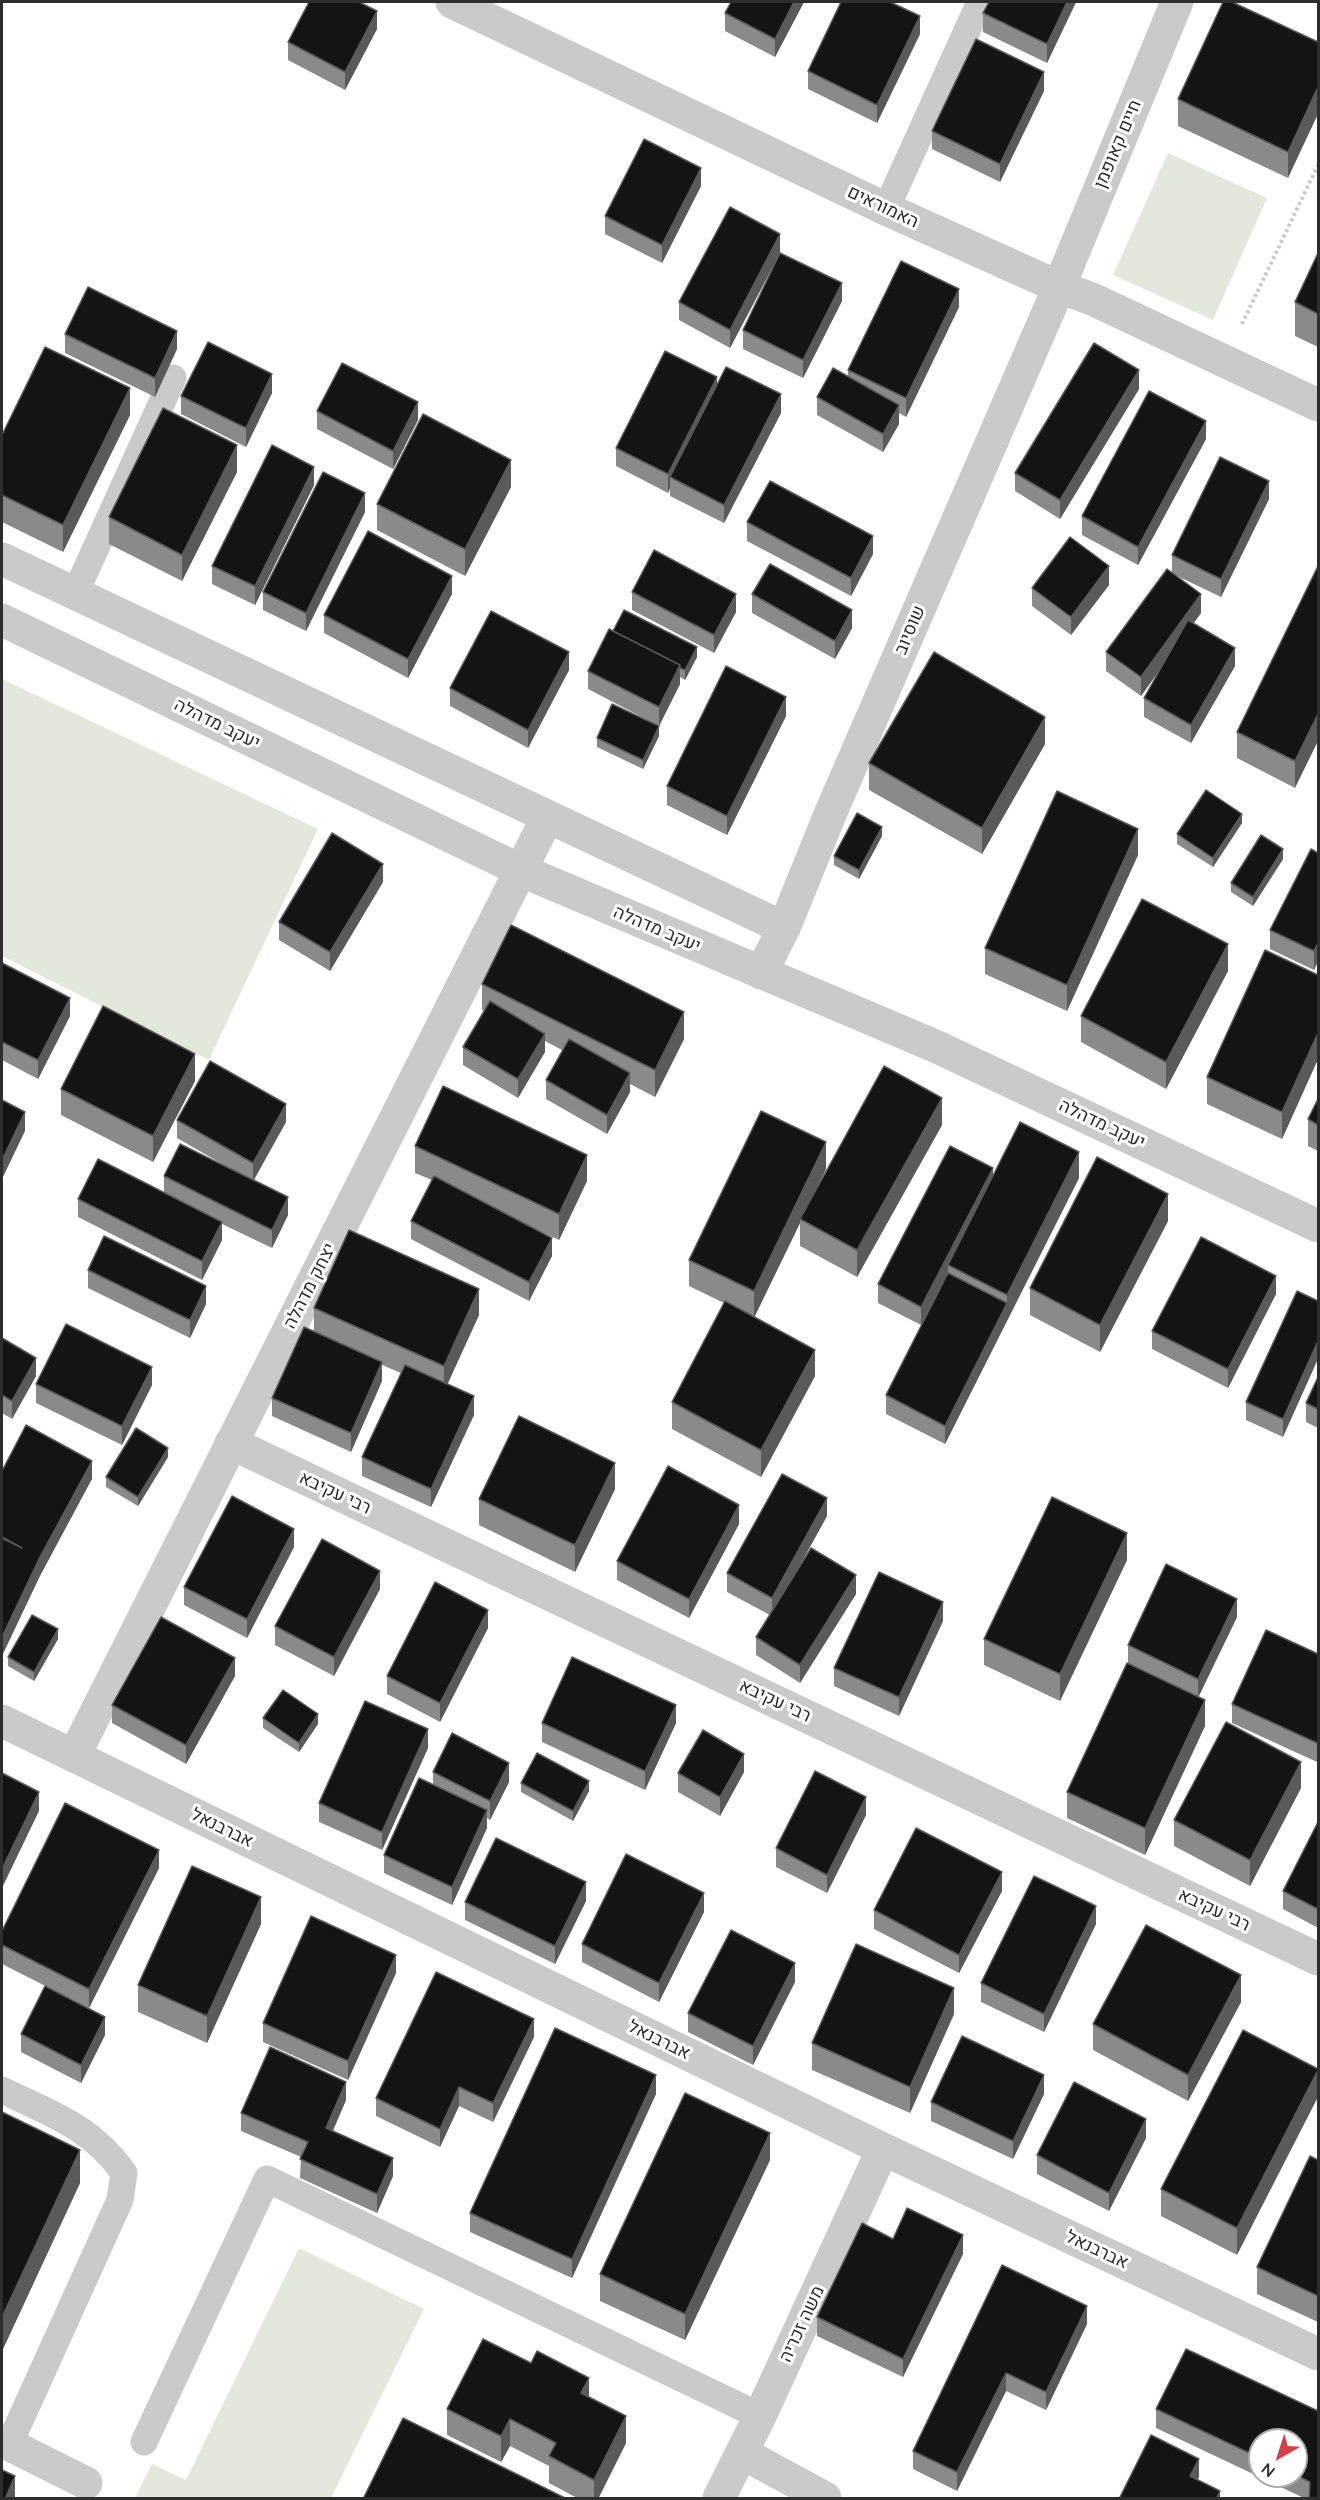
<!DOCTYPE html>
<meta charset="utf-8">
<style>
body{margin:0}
#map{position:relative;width:1320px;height:2500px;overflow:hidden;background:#fff;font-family:Quicksand,sans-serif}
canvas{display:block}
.frame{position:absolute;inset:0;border:3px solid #2d2d2d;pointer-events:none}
.north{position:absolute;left:1248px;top:2428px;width:60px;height:60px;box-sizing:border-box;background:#fff;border:2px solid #ababab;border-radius:50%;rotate:219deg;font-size:16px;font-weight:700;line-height:24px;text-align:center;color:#2d2d2d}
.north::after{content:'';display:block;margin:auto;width:21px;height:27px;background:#d04349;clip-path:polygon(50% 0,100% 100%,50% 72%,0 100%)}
</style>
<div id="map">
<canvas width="1320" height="2500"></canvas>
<div class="frame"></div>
<div class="north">N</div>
</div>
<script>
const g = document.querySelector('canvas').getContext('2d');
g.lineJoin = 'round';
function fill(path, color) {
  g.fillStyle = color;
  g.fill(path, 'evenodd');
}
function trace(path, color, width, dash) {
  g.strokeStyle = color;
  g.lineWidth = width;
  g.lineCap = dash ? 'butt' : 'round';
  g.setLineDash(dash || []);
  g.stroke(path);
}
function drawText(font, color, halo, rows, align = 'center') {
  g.font = font + ' Quicksand,Heebo,sans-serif';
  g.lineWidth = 6;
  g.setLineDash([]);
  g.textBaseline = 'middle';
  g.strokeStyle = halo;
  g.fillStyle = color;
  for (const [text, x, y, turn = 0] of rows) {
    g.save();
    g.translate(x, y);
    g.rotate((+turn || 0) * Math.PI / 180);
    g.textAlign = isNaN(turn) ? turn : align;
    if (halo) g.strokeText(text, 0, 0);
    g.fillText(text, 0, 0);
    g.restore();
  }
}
const green = new Path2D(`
 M1168,153L1267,198L1213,320L1113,275Z
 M2,679L318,829L209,1060L2,956Z
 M299,2248L424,2309L331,2498H135L152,2464L186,2480Z`);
const path = new Path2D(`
 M1242,324L1318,165`);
const service = new Path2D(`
 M886,209L980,2
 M75,594L173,378
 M2,2090C51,2114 91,2126 124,2173L120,2200L9,2445
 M144,2442L267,2179L760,2416`);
const minor = new Path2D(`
 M452,2L886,209L1059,287L1092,299L1318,405
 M2,559L784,928
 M2,620L520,870L935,1046L1318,1226
 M761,973L784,928L831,812L1059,287L1177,2
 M231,1443L1318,1959
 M2,1721L883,2149L1318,2354
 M74,1756L547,818
 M2,2441L86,2483
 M742,2453L825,2498
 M719,2498L760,2416L883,2149`);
const wall = new Path2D(`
 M804,2L775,57L725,31V13Z
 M989,2H1076L1047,63L983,32V13Z
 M377,29L345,90L288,60V42Z
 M920,34L877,123L808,89V71Z
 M1318,42L1288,178L1178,126V99Z
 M1044,91L1000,182L932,149V131Z
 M701,186L662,263L605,234V216Z
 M780,253L730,348L679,320V302Z
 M1318,253V347L1295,336V302Z
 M842,301L803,378L743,349V330Z
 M959,307L906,417L899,413V424L883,452L817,415V397L848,376V370Z
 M65,334L177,349L155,397L65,353Z
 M717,385L781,413L724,523L670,496V488L668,493L616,466V448Z
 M1139,389L1060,519L1015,491V473Z
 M272,393L246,447L181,414V396Z
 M317,411L418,420L393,469L317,429Z
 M130,415L63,552L2,522V435Z
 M1206,439L1138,565L1082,535V516Z
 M237,472L182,581L109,544V517Z
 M314,485L255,605L212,584V566Z
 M511,487L465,576L377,530V504Z
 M1269,499L1221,597L1173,574L1201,613L1193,624L1235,666L1191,743L1144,717V698L1160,669L1141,696L1106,671V652L1172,573V555Z
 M365,512L306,631L263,610V592Z
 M747,522L873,554L851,596L747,541Z
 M1318,566L1295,788L1237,758V732Z
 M1109,585L1071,635L1032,606V588Z
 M632,592L736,612L714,653L632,610Z
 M452,594L408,678L324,633V615Z
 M752,594L852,628L835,659L752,613Z
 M613,631L697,657L685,680L680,677V684L659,726L588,689V671Z
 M569,670L528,748L450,706V688Z
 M786,716L727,835L667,805V786Z
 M659,736L643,769L597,747V738Z
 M1045,744L982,854L869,790V763Z
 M1242,823L1213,867L1177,844V834Z
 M882,836L859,879L834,865V856Z
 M1318,853V961L1314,970L1270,949V930Z
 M1138,855L1067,1011L985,974V948Z
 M1283,859L1253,906L1231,892V883Z
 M383,882L330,971L279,940V922Z
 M2,963L70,1016L38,1079L2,1060Z
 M1228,971L1166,1089L1081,1042V1016Z
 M1318,975V1059L1282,1139L1207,1104V1077Z
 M482,984L684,1039L655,1097L630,1084V1092L607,1134L546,1099V1080L562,1050L545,1041V1052L518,1098L463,1065V1047L484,1011L482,1010Z
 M195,1081L153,1162L61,1115V1089Z
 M1318,1099V1151L1308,1146V1119Z
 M177,1120L286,1122L254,1180L288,1215L272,1248L222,1224V1240L202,1280L78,1217V1199L164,1192V1176L231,1169L177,1138Z
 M942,1125L857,1277L800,1246V1223L754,1317L815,1376L761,1477L672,1429V1402L724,1303L689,1286V1260L826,1169L818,1186Z
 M415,1146L587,1181L559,1240L540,1231L552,1256L529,1301L411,1239V1221L432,1180L415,1173Z
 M993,1177L1079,1178L945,1444L886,1414V1395L948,1272L921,1325L878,1303V1284Z
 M1168,1221L1100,1352L1030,1315V1288Z
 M88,1270L206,1304L190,1338L88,1288Z
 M1297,1291L1283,1437L1246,1420V1402Z
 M1276,1294L1228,1388L1152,1349V1331Z
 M314,1308L479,1315L447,1384L474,1415L431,1507L362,1476V1457L401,1373L382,1365V1381L351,1452L272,1416V1398L314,1332Z
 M2,1338L36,1376L12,1419L2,1413Z
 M1318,1377V1428L1306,1422V1403Z
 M36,1384L152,1385L122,1445L36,1403Z
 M168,1457L138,1506L106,1487V1477Z
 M615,1489L575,1572L479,1525V1499Z
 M827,1516L793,1577L856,1594L800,1683L756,1655V1637L770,1615L727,1592V1573Z
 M739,1524L689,1618L617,1580V1561Z
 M294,1547L247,1638L184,1605V1587Z
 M1127,1560L1060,1701L984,1665V1639Z
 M380,1589L334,1676L275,1645V1626Z
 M1237,1617L1198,1697L1205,1726L1145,1855L1067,1818V1792L1128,1663V1645Z
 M943,1621L899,1716L834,1686V1668Z
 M488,1628L440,1722L387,1694V1676Z
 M58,1639L34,1681L8,1666V1657Z
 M1318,1654V1759L1317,1762L1232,1723V1704Z
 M235,1676L186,1764L112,1723V1705Z
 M263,1718L318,1724L299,1752L263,1728Z
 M542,1723H676L645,1790L542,1742Z
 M428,1748L382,1850L319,1822V1803Z
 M433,1772L509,1782L490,1820L487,1818V1828L452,1905L384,1873V1855L433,1784Z
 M744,1772L720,1816L678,1792V1773Z
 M521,1783L589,1791L573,1821L521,1792Z
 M1301,1788L1250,1886L1174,1846V1820Z
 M866,1815L827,1893L776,1867V1848Z
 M1318,1822V1928L1283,1909V1891Z
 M159,1868L89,2008L2,1964V1931Z
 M1002,1891L959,1973L874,1929V1910Z
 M586,1901L555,1964L465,1920V1902Z
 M704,1912L659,2002L582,1962V1944Z
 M261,1924L207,2043L138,2012V1985Z
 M1096,1924L1044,2032L981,2002V1983Z
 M396,1973L348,2080L263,2042V2023Z
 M795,1982L753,2065L688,2032V2013Z
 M1241,2002L1188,2101L1093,2050V2024Z
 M954,2014L910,2113L812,2070V2043Z
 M1243,2030L1237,2255L1161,2216V2189Z
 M21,2034L105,2035L81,2083L21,2052Z
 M534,2037L493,2122L459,2106L440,2147L376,2116V2098Z
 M656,2094L572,2278L470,2232V2213Z
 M1044,2094L1013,2159L931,2121V2102Z
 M346,2100L333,2131L393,2176L377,2213L300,2178L301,2157L241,2131V2113Z
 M2,2112L80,2183L3,2349L2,2348Z
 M1146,2138L1109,2211L1037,2174V2155Z
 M770,2160L685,2340L600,2301V2274Z
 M1318,2160V2322L1257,2294V2267Z
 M893,2239L963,2254L903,2377L817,2336V2317Z
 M1002,2265L1087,2324L1046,2410L1006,2391L957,2491L913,2469V2451Z
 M589,2397L626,2443L598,2499H579L549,2483V2466L510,2446L501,2462L447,2435V2409Z
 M1156,2409L1318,2411V2499H1306L1156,2428ZM1260,2440H1296V2476H1260Z`);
const shadedWall = new Path2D(`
 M794,2H804L775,57V39Z
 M1067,2H1076L1047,63V44Z
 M377,11V29L345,90V72Z
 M920,16V34L877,123V105Z
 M1044,72V91L1000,182V164Z
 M1318,87V114L1288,178V152Z
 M701,168V186L662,263V245Z
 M780,234V253L730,348V330Z
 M842,283V301L803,378V360Z
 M959,289V307L906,417V398Z
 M177,331V349L155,397V378Z
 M1139,370V389L1060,519V500Z
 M272,374V393L246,447V428Z
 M717,377V396L670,477V488L668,493V474Z
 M130,388V415L63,552V525Z
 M781,394V413L724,523V505Z
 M418,402V420L393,469V451Z
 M899,405V424L883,452V434Z
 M1206,421V439L1138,565V547Z
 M237,445V472L182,581V555Z
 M511,460V487L465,576V549Z
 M314,467V485L255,605V586Z
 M1269,481V499L1221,597V579Z
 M365,493V512L306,631V613Z
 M873,536V554L851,596V578Z
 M1109,566V585L1071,635V617Z
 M452,576V594L408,678V659Z
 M736,594V612L714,653V635Z
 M1201,594V613L1141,696V677Z
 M852,610V628L835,659V641Z
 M697,647V657L685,680V670Z
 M1235,648V666L1191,743V725Z
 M569,652V670L528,748V730Z
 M680,665V684L659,726V707Z
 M786,697V716L727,835V816Z
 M1318,714V741L1295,788V761Z
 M1045,717V744L982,854V828Z
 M659,726V736L643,769V760Z
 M1242,814V823L1213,867V858Z
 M882,827V836L859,879V870Z
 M1138,829V855L1067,1011V985Z
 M1283,849V859L1253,906V897Z
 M383,864V882L330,971V952Z
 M1318,943V961L1314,970V951Z
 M1228,944V971L1166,1089V1062Z
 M70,998V1016L38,1079V1060Z
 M684,1012V1039L655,1097V1070Z
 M1318,1033V1059L1282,1139V1112Z
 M545,1034V1052L518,1098V1079Z
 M195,1054V1081L153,1162V1136Z
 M630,1073V1092L607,1134V1115Z
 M942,1098V1125L857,1277V1250Z
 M286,1104V1122L253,1181V1163Z
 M25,1112V1131L2,1179V1160Z
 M826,1142V1169L801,1220L800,1219V1223L754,1318V1291Z
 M1079,1152V1178L945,1444V1426L1007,1303V1295Z
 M587,1155V1181L559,1240V1214Z
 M993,1168V1187L948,1265V1272L921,1325V1307Z
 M1168,1194V1221L1100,1352V1325Z
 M288,1197V1215L272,1248V1230Z
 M222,1222V1240L202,1280V1261Z
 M552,1238V1256L529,1301V1282Z
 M1276,1276V1294L1228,1388V1369Z
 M206,1286V1304L190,1338V1320Z
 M479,1289V1315L444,1392V1366Z
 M1318,1341V1359L1283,1437V1419Z
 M815,1350V1376L761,1477V1450Z
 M36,1358V1376L12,1419V1401Z
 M382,1362V1381L351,1452V1433Z
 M152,1367V1385L122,1445V1426Z
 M474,1396V1415L431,1507V1489Z
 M168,1448V1457L138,1506V1497Z
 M92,1461V1479L40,1576L2,1656V1637L40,1557Z
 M615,1463V1489L575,1572V1545Z
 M827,1498V1516L772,1616V1598Z
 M739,1505V1524L689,1618V1599Z
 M294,1529V1547L247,1638V1619Z
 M1127,1533V1560L1060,1701V1674Z
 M380,1571V1589L334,1676V1657Z
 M856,1575V1594L800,1683V1665Z
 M1237,1599V1617L1198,1698V1679Z
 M943,1602V1621L899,1716V1697Z
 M488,1610V1628L440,1722V1703Z
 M58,1629V1639L34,1681V1672Z
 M235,1658V1676L186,1764V1745Z
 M1205,1700V1726L1145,1855V1828Z
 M676,1705V1723L645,1790V1771Z
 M318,1714V1724L299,1752V1743Z
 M428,1729V1748L382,1850V1832Z
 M1318,1741V1759L1317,1762V1743Z
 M744,1754V1772L720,1816V1797Z
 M1301,1762V1788L1250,1886V1860Z
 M509,1763V1782L490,1820V1801Z
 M589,1781V1791L573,1821V1811Z
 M39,1792V1811L2,1888V1869Z
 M866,1797V1815L827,1893V1875Z
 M487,1810V1828L452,1905V1887Z
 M159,1850V1868L89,2008V1989Z
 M1002,1872V1891L959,1973V1955Z
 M586,1882V1901L555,1964V1946Z
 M704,1893V1912L659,2002V1983Z
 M261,1897V1924L207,2043V2016Z
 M1096,1906V1924L1044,2032V2014Z
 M396,1955V1973L348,2080V2061Z
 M795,1963V1982L753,2065V2046Z
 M1241,1975V2002L1188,2101V2075Z
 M954,1988V2014L910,2113V2087Z
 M105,2017V2035L81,2083V2065Z
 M534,2019V2037L493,2122V2103Z
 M1318,2070V2097L1237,2255V2228Z
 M656,2075V2094L572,2278V2259Z
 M1044,2075V2094L1013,2159V2141Z
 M346,2082V2100L326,2146V2128Z
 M459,2087V2106L440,2147V2129Z
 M1146,2119V2138L1109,2211V2193Z
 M770,2133V2160L685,2340V2314Z
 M80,2150V2183L3,2349V2315Z
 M393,2158V2176L377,2213V2194Z
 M963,2235V2254L903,2377V2359Z
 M1087,2306V2324L1046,2410V2392Z
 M1006,2373V2391L957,2491V2472Z
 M589,2378V2404L581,2393Z
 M626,2416V2443L598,2499H594V2480Z
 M510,2419V2446L501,2462V2436Z
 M1199,2459V2477L1190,2494V2476Z
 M15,2476V2499H5Z
 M1220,2491V2499H1216Z`);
const building = new Path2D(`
 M309,2H359L377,11L345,72L288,42Z
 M731,2H794L775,39L725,13Z
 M841,2H890L920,16L877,105L808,71Z
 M989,2H1067L1047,44L983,13Z
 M1223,2H1232L1318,42V87L1288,152L1178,99Z
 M976,39L1044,72L1000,164L932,131Z
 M644,139L701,168L662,245L605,216Z
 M730,207L780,234L730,330L679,302Z
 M780,253L842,283L803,360L743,330Z
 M1318,253V314L1295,302Z
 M901,261L959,289L906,398L848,370Z
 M88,287L177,331L155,378L65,334Z
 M208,342L272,374L246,428L181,396Z
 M1094,343L1139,370L1060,500L1015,473Z
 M45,347L130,388L63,525L2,495V435Z
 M665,351L717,377L668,474L616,448Z
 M342,363L418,402L393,451L317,411Z
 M726,367L781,394L724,505L670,477Z
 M833,368L899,405L883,434L817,397Z
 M1149,391L1206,421L1138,547L1082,516Z
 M163,408L237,445L182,555L109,517Z
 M423,414L511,460L465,549L377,504Z
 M272,445L314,467L255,586L212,566Z
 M1220,457L1269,481L1221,579L1172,555Z
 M323,472L365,493L306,613L263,592Z
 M770,481L873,536L851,578L747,522Z
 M368,531L452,576L408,659L324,615Z
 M1070,537L1109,566L1071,617L1032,588Z
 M654,550L736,594L714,635L632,592Z
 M770,564L852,610L835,641L752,594Z
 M1318,566V714L1295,761L1237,732Z
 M1167,569L1201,594L1141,677L1106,652Z
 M624,610L697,647L685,670L680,668V665L613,631Z
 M491,611L569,652L528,730L450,688Z
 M1188,620L1235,648L1191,725L1144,698Z
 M609,629L680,665L659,707L588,671Z
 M934,652L1045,717L982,828L869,763Z
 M726,666L786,697L727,816L667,786Z
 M612,704L659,726L643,760L597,738Z
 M1206,790L1242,814L1213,858L1177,834Z
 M1057,791L1138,829L1067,985L985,948Z
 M857,813L882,827L859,870L834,856Z
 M332,833L383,864L330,952L279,922Z
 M1261,835L1283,849L1253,897L1231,883Z
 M1311,849L1318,853V943L1314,951L1270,930Z
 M1142,899L1228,944L1166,1062L1081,1016Z
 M511,925L684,1012L655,1070L482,984Z
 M1265,950L1318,975V1033L1282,1112L1207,1077Z
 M2,963L70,998L38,1060L2,1042Z
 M490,1001L545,1034L518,1079L463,1047Z
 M103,1006L195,1054L153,1136L61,1089Z
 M569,1039L630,1073L607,1115L546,1080Z
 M210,1061L286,1104L253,1163L177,1120Z
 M884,1066L942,1098L857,1250L800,1219Z
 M443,1086L587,1155L559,1214L415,1146Z
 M1318,1099V1125L1308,1119Z
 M2,1100L25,1112L2,1160Z
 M761,1111L826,1142L754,1291L689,1260Z
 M1020,1122L1079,1152L1007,1295L948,1265Z
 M180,1144L288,1197L272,1230L164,1176Z
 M950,1146L993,1168L921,1307L878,1284Z
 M1097,1157L1168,1194L1100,1325L1030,1288Z
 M98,1159L222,1222L202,1261L78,1199Z
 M434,1176L552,1238L529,1282L411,1221Z
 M349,1230L479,1289L444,1366L314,1308Z
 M104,1236L206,1286L190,1320L88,1270Z
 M1201,1237L1276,1276L1228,1369L1152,1331Z
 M948,1273L1007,1303L945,1426L886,1395Z
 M1297,1291L1318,1301V1341L1283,1419L1246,1402Z
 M725,1301L815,1350L761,1450L672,1402Z
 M66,1324L152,1367L122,1426L36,1384Z
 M304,1327L382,1362L351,1433L272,1398Z
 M2,1338L36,1358L12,1401L2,1395Z
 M405,1365L474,1396L431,1489L362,1457Z
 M1318,1377V1409L1306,1403Z
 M519,1416L615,1463L575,1545L479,1499Z
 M26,1425L92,1461L40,1557L2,1637V1538L22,1548L2,1537V1471Z
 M136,1428L168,1448L138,1497L106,1477Z
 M668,1466L739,1505L689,1599L617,1561Z
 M782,1474L827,1498L772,1598L727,1573Z
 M232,1496L294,1529L247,1619L184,1587Z
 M1052,1497L1127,1533L1060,1674L984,1639Z
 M322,1539L380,1571L334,1657L275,1626Z
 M811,1548L856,1575L800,1665L756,1637Z
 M1166,1564L1237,1599L1198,1679L1128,1645Z
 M879,1572L943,1602L899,1697L834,1668Z
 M435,1582L488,1610L440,1703L387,1676Z
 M32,1615L58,1629L34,1672L8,1657Z
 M161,1617L235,1658L186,1745L112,1705Z
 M1266,1630L1318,1654V1741L1317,1743L1232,1704Z
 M572,1657L676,1705L645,1771L542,1723Z
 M1127,1663L1205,1700L1145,1828L1067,1792Z
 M283,1690L318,1714L299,1743L263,1718Z
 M365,1701L428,1729L382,1832L319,1803Z
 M1226,1722L1301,1762L1250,1860L1174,1820Z
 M703,1730L744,1754L720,1797L678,1773Z
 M452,1733L509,1763L490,1801L433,1772Z
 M537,1753L589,1781L573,1811L521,1783Z
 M815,1771L866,1797L827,1875L776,1848Z
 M2,1773L39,1792L2,1869Z
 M419,1778L487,1810L452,1887L384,1855Z
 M65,1803L159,1850L89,1989L2,1945V1931Z
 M1318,1822V1909L1283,1891Z
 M916,1828L1002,1872L959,1955L874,1910Z
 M496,1838L586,1882L555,1946L465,1902Z
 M626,1854L704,1893L659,1983L582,1944Z
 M192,1866L261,1897L207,2016L138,1985Z
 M1034,1876L1096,1906L1044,2014L981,1983Z
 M311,1916L396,1955L348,2061L263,2023Z
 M1146,1925L1241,1975L1188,2075L1093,2024Z
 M731,1930L795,1963L753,2046L688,2013Z
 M856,1944L954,1988L910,2087L812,2043Z
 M436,1972L534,2019L493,2103L459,2087L440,2129L376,2098Z
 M45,1986L105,2017L81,2065L21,2034Z
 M555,2028L656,2075L572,2259L470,2213Z
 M1243,2030L1318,2069V2070L1237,2228L1161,2189Z
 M962,2036L1044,2075L1013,2141L931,2102Z
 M270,2047L346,2082L326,2128L393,2158L377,2194L300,2159L308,2142L241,2113Z
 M1074,2082L1146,2119L1109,2193L1037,2155Z
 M685,2093L770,2133L685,2314L600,2274Z
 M2,2112L80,2150L3,2315L2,2314Z
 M1310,2156L1318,2160V2296L1257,2267Z
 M907,2208L963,2235L903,2359L817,2317L862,2223L893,2239Z
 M1002,2265L1087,2306L1046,2392L1006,2373L957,2472L913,2451Z
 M483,2339L531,2363L537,2351L589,2378L581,2393L626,2416L594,2480L549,2456L556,2443L510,2419L501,2436L447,2409Z
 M1186,2349L1318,2411V2499H1309L1310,2482L1296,2475V2440H1260V2458L1156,2409Z
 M403,2418L567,2499H363Z
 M1151,2435L1199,2459L1190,2476L1220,2491L1216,2499H1119Z
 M2,2470L15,2476L5,2499H2Z`);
const streetNames = [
 ["חיים קאופמן",1118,144,-67],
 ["האמוראים",883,207,25],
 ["שוסיוב",910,630,-67],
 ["יעקב מדהלה",217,724,26],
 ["יעקב מדהלה",657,929,23],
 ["יעקב מדהלה",1102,1124,25],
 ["יצחק מדהלה",310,1286,-63],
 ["רבי עקיבא",335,1493,25],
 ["רבי עקיבא",775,1701,25],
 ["אברבנאל",222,1828,26],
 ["רבי עקיבא",1214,1910,25],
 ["אברבנאל",659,2040,26],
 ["אברבנאל",1097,2250,25],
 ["משה זכריה",802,2324,-65]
];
fill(green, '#e2e9dc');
trace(path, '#cacaca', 4, [3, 3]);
trace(service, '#cacaca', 27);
trace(minor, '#cacaca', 33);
fill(wall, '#8a8a8a');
fill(shadedWall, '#5a5a5a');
fill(building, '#141414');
trace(building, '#5a5a5a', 1.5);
drawText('18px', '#2d2d2d', '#fff', streetNames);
</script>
